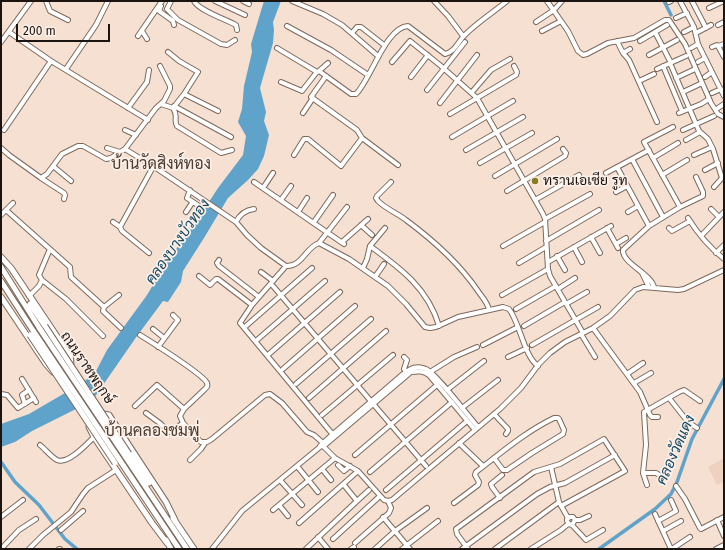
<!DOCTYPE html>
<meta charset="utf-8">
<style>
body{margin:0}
#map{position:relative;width:725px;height:550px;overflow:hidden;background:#f6e0d2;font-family:"Fira Sans",sans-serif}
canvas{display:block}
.frame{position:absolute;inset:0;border:2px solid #1c1410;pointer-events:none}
.scale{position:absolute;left:16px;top:24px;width:94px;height:18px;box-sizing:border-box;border:2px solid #1c1410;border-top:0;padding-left:5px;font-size:12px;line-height:14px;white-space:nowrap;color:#1c1410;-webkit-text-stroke:3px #fcefe7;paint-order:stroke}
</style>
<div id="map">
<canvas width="725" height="550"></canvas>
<div class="frame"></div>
<div class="scale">200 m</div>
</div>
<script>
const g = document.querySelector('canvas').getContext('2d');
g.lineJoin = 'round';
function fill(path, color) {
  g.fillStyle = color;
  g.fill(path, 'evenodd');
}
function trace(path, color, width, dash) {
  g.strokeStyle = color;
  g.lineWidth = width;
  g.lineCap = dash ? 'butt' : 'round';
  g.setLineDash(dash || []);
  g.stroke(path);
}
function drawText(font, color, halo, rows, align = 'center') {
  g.font = font + ' "Fira Sans",Sarabun,sans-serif';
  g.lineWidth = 3.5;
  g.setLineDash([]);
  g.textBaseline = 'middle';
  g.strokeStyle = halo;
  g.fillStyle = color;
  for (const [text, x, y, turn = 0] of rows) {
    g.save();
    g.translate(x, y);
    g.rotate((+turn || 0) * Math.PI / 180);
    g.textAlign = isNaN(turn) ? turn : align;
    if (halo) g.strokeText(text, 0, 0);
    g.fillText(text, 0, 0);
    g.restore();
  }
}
const built = new Path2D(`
 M724,458V482L717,485L708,467Z`);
const water = new Path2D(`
 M264,1H281L273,22L274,30L273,43L260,88L266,112L264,121L269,135L264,156L258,169L248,180L228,198L204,238L183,271L181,282L168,302L163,301L137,336L94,398L78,408L32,431L15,442L1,447V424L29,414L82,383L95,373L107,350L147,295L168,260L196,222L218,188L243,155L246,136L238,122L242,109L244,86L252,52L251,44Z`);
const canal = new Path2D(`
 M664,1L671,15
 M1,462L15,482L39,505L65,539L77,549
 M599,549L655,509L671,494L677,482L692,439L724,379`);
const minor = new Path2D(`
 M46,1L50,11L68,20
 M171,1L167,9L178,20L221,44L227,45L235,40
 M194,1C198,10 227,20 236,25L237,30
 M215,1L245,15
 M243,1L249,4
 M292,1L323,14L342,25L378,56
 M434,1L448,16L463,36
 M547,1L568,31L578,51L583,55L587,54L608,43L634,38L665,20H669L685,44L711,103L718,114L724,117
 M680,1L694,27
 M692,1L706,28
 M669,2L671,1
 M161,6L159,11L173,21L174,25
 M709,8L724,1
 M676,18L687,13
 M536,22L554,10L562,1
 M718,25L724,22
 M287,26L331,50L368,75
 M142,31L147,39
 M542,31L561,21
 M9,32L51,61L148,120
 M655,32L671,63
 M684,32L694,27L698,44L724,96
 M352,33L357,27H361L384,45
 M696,33L711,25
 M138,36L162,1
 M617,41L623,53L629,60L657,122
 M640,41L667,25
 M1,42L31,1
 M718,46L724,57
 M712,47L717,45L718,46L724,44
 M277,48L317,72
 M691,48L698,44
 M168,52L179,61L198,72L184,94
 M623,53L630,49
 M649,55L677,40
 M392,62L410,41L441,66L477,98L543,214L545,219L548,269L550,276L583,333
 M698,62L705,58
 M670,63L699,131L708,139L713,149L722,178L714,187
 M663,66L682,111
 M66,69L96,25L108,1
 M657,69L686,56
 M319,71L328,63
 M326,76L311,97L357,130L362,138L398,165
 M411,77L428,55
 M705,77L712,72
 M676,78L693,70
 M639,81L654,74
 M281,82L302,91L316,73L319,71L351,94H356C371,79 386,27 408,26L445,54C454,52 457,44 463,37C472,26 495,11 507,1
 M427,90L465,42
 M472,92L491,70L510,59
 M683,92L700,84
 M712,93L721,89
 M440,103L477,55
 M161,104L173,108C179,117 173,119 177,126L221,153L232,150
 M174,106L231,137
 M128,108L147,82L149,70
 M173,108L184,94L218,111
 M718,108L724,104
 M303,113L313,98
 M679,113L701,104L709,99
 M450,114L516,75L517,72L514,66
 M673,127L644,142L680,207
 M4,130L51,61
 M125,130L136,135
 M683,130L714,116
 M452,137L513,101
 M686,140L700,132
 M1,148L9,155L41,178L47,174L62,154L78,146H83L106,159L111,158L125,149L156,108L164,101L170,89V86L160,66
 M107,148L120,152
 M125,149L159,170L236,222L247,235L261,248L286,266C302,267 306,247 319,243L349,259L388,286L406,304L425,327L430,328L436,327L458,317L503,307L509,309C520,323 524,356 538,366
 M466,150L523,117
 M294,155L304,139H308L341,166L362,138
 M694,155L712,147
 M653,158L678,143
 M632,159L663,217
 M480,163L532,133
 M53,166L71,181
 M617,167L649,226
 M705,170L718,163
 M606,173L649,150
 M662,175L687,160
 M495,176L557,139
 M41,178L64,193L65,195L64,199
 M254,182L344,244
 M391,182L377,196L376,198L378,201C386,209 397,213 406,220C433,240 459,263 478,291C482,297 488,303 489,310
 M263,188L273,173
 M190,190L187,198L202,208
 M507,191L565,156L566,153L563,149
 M616,192L627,186
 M281,200L291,186
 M535,200L579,175
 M711,209L719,217
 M6,210L13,203
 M186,212L192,203
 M298,212L307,198
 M628,212L638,206
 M1,215L6,210L70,267L71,277L104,307L103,311L121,328
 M688,218C698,234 709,247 724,259
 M545,219L590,194
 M113,222L120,227
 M236,222C240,214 246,210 254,209
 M314,222L333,195
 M361,225L372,235
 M607,228L618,248
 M669,228L672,231L690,221
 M701,236L724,212
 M591,237L600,253
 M546,241L599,210
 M342,242L368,219
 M319,243L347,207
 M616,244L626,238
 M370,246C400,268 428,288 439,326
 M503,246L545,222
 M574,247L582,262
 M149,253L122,231L120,227L153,167
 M716,253L724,245
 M557,256L565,270
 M219,260L217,263L219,266L259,297
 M548,262L611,226
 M519,263L546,247
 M286,266L252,305L240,323L334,436
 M363,268L367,259L370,246L385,228
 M261,272L273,281
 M642,273L649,287
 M199,276L210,285L216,279H218L252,305
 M375,277L384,264
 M42,280L66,299L103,336
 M273,286L426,466
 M654,287C651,274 622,263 623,250L649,226L680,207L703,196V192L696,177
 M558,289L575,278
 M502,295L548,269
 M29,296L39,286L42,280L39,275L50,249
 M566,304L587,292
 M104,307L119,295
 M516,309L556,286
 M246,326L312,268
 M524,326L565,302
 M593,328L640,392L650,415L652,417H658
 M153,329L164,338
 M581,334L595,357
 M140,335C151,342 203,374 207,383C208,386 207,387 205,389L184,409L180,416L183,423L201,442H207L212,439L265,395L270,394L282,403L307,432L314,435L323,443L320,446
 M257,340L325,281
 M483,345L518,327
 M532,345L598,307
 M158,347L178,320L173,315
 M269,354L340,292
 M404,357L407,360L404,369L406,372
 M508,357L527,348
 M283,369L355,306
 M430,372L454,357L477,347
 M627,374L643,363
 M22,379L36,402
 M634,383L651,373
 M296,384L371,319
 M447,390L484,361
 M1,394L7,395L18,408L34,398
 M309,398L386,331
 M669,398L688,422L697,428
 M25,404L22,395L29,390
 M135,406L157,385L184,409
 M462,408L498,380
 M146,413L161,424L168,432L172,431L183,423
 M494,414L508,429V431L506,434
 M322,415L393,355
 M459,443L483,466
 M324,444L323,443L333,434L403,374C411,368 417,365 426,369C435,372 469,417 478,427
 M40,445C45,449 51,457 57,460C68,465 87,444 94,437
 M323,446L335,458L358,471L384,500L388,501L392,500L500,409L521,388L539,364L550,353L565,342L593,328L610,316L635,290L643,287L678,290L684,289L724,270
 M355,455L437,385
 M190,460L201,449L205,443
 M338,465L344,471L350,466
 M297,466L318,492
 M551,467L559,502L568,518
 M322,469L331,480
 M370,472L452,402
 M643,473H656L661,476
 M280,480L302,505
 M647,485L643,473L646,445L644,412L679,392L684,390L700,401
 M676,486L685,499L700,528L701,529L724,517
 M386,490L467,421
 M500,498L492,487L491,484L502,475
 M357,501L369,490
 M454,503L478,485L479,482L475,475L476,472C501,453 525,432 554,418H558L559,419L564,430L563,434L532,453L507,470H503L494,458
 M279,505L288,516
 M273,510L335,458
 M655,514L671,549
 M1,517L23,500
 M383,517L410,549
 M575,520L573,517H570L567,519V521L569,524L572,525L575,520H580L589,516
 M717,520L724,536
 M658,521L676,511L671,500
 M299,523L358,471
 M572,525L586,540L603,530
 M61,530L83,511
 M663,531L681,521
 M318,537L328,549
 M333,539L380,496
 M355,543L389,513L391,508L388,501
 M1,549L19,530L36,519
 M29,549L43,535L71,512L83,494L88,488L116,470
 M59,549H60
 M212,549L242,511L320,447L325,445L411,372C419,371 423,371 429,375L475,430
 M306,549L357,501L344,485
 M351,549L354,547
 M375,549L395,531L427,508
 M402,549L438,521
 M462,549L537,494L550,487L565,483L615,455
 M468,549L457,534L456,529L534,472L560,464L604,439L625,471L561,506
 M495,549L559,502
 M531,549L561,530L568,524
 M672,549L690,537
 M716,549L724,545`);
const major = new Path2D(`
 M1,257L11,268L70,356C72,365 71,375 60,375
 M1,267L40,329
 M1,281L34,332
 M1,297L46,364L53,372
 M30,304L45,326
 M129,454L149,483
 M125,456L187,549
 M119,459L179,549
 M173,518L194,549
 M166,540L171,549
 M167,543L152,523L94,437L89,427L91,419L103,414L109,415L166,502L175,520`);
const majorBridge = new Path2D(`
 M45,326L129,454
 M40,329L125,456
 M34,332L119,459
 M30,335L115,463`);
const markers = [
 [535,181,4,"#887b20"]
];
const poiNames = [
 ["ทรานเอเชีย รูท",543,181]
];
const streetNames = [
 ["ถนนราชพฤกษ์",87,368,56]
];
const waterNames = [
 ["คลองบางบัวทอง",178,242,-55],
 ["คลองวัดแดง",676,450,-66]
];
const quarterNames = [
 ["บ้านวัดสิงห์ทอง",161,165],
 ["บ้านคลองชมพู่",152,432]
];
fill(built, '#eed1bf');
fill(water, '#5fa3cb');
trace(canal, '#5fa3cb', 3.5);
trace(minor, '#7c695c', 6);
trace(major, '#7c695c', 7);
trace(minor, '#fff', 4);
trace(major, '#fff', 5);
trace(majorBridge, '#7c695c', 7, []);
trace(majorBridge, '#fff', 5);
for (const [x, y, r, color] of markers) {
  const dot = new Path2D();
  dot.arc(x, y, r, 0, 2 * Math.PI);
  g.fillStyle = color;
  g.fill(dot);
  trace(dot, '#fcefe7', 1.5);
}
drawText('14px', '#1c1410', '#fcefe7', poiNames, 'left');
drawText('14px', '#1c1410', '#fcefe7', streetNames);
drawText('italic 15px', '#114863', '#fcefe7', waterNames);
drawText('16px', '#4d3c30', '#fcefe7', quarterNames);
</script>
